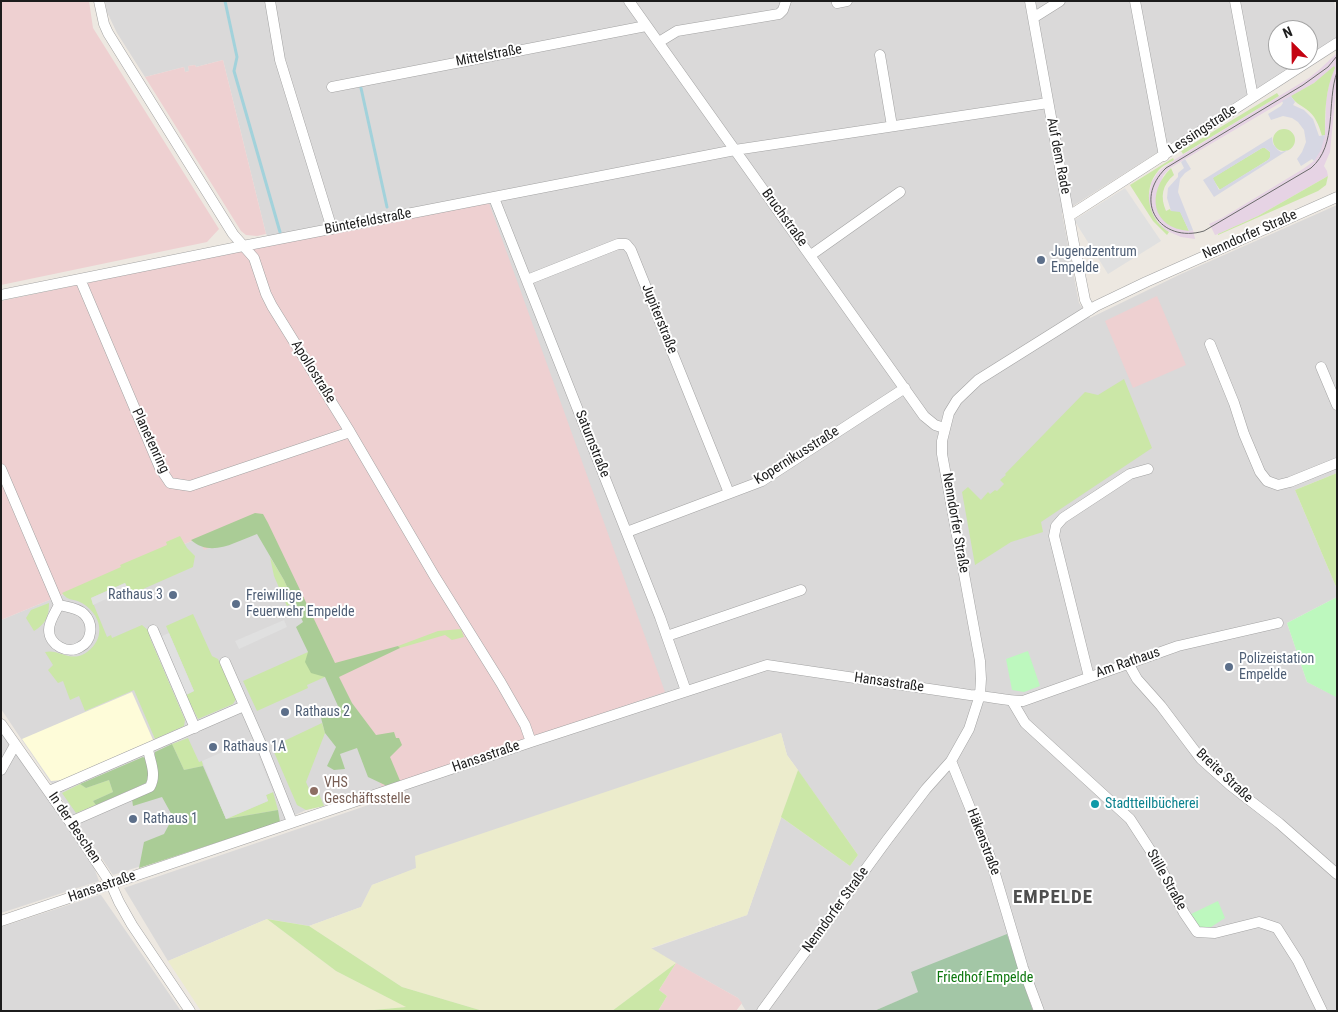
<!DOCTYPE html>
<meta charset="utf-8">
<style>
body{margin:0}
#map{position:relative;width:1338px;height:1012px;overflow:hidden;background:#ede8e1;font-family:"Roboto Condensed",sans-serif}
canvas{display:block}
.frame{position:absolute;inset:0;border:2px solid #1c1c1c;pointer-events:none}
.north{position:absolute;left:1268px;top:20px;width:50px;height:50px;box-sizing:border-box;background:#fff;border:1px solid #a4a4a4;border-radius:50%;rotate:337deg;font-size:14px;font-weight:700;line-height:20px;text-align:center;color:#1c1c1c}
.north::after{content:'';display:block;margin:auto;width:18px;height:22px;background:#c40311;clip-path:polygon(50% 0,100% 100%,50% 72%,0 100%)}
</style>
<div id="map">
<canvas width="1338" height="1012"></canvas>
<div class="frame"></div>
<div class="north">N</div>
</div>
<script>
const g = document.querySelector('canvas').getContext('2d');
g.lineJoin = 'round';
function fill(path, color) {
  g.fillStyle = color;
  g.fill(path, 'evenodd');
}
function trace(path, color, width, dash) {
  g.strokeStyle = color;
  g.lineWidth = width;
  g.lineCap = dash ? 'butt' : 'round';
  g.setLineDash(dash || []);
  g.stroke(path);
}
function drawText(font, color, halo, rows, align = 'center') {
  g.font = font + ' "Roboto Condensed",sans-serif';
  g.lineWidth = 4;
  g.setLineDash([]);
  g.textBaseline = 'middle';
  g.strokeStyle = halo;
  g.fillStyle = color;
  for (const [text, x, y, turn = 0] of rows) {
    g.save();
    g.translate(x, y);
    g.rotate((+turn || 0) * Math.PI / 180);
    g.textAlign = isNaN(turn) ? turn : align;
    if (halo) g.strokeText(text, 0, 0);
    g.fillText(text, 0, 0);
    g.restore();
  }
}
const residential = new Path2D(`
 M105,1H1334L1337,19V38L1308,57V30H1278V60H1303L1062,213L1079,303L1090,318L1181,274L1337,205V473L1295,490L1337,589V597L1287,623L1307,682L1337,697V1011H1033L1007,935L911,973L919,992L874,1011H746L738,998L650,949L747,915L781,817L850,866L858,855L787,755L781,733L372,885L361,907L309,926L267,919L168,961L124,888L392,797L382,788L306,810L280,822L113,875L1,709V620L199,538L205,550L333,234L278,244L266,234L223,60L196,67L195,65L188,66L189,71L185,72L184,67L145,77L117,33L107,12Z
 M1,731L89,854L99,881L1,913Z
 M99,895H101L181,1011H1V927Z`);
const commercial = new Path2D(`
 M1,1H89L93,28L219,229L207,242L1,285Z
 M223,60L266,234L257,236L246,235L241,231L145,77L184,67L185,72L189,71L188,66L195,65L196,67Z
 M489,203L665,692L382,788L266,524L204,550L199,538L1,620V301L254,248Z
 M1157,296L1186,365L1133,388L1105,321Z
 M676,963L738,998L742,1003L736,1011H658L667,996L659,990Z`);
const industrial = new Path2D(`
 M1337,53V81L1330,152L1324,166L1327,171L1328,176L1258,216L1218,234L1215,235L1211,227L1209,224L1222,218L1303,169L1314,161L1325,135L1326,100L1330,78L1335,68L1314,83L1170,168L1163,176L1156,203L1189,231L1193,230L1195,239L1181,237L1163,229L1152,214L1148,201L1151,183L1158,172L1174,160L1309,78L1320,69Z`);
const education = new Path2D(`
 M132,692L153,740L62,780L51,781L22,739Z`);
const farmland = new Path2D(`
 M781,733L787,755L798,770L747,915L651,948L676,963L612,1011H483L402,987L309,926L361,907L372,885L416,868L415,856Z
 M267,919L336,971L407,1007L363,1011H201L168,961Z`);
const grass = new Path2D(`
 M1334,66L1335,68C1325,90 1325,112 1325,135L1322,136C1319,125 1315,115 1306,109C1299,104 1295,103 1291,96L1314,83Z
 M1277,93L1279,96L1183,154L1181,151Z
 M1273 140a11 11 0 1 1 22 0a11 11 0 1 1-22 0Z
 M1262,148H1265L1270,152V158L1268,160L1220,190L1212,178Z
 M1173,158L1174,160C1169,163 1162,166 1158,171C1142,190 1148,219 1169,232L1167,235L1153,221L1130,185Z
 M1171,168L1174,175C1162,185 1160,197 1166,211L1170,209L1171,211H1180L1189,231C1151,228 1146,193 1171,168Z
 M1328,176L1326,185L1318,191L1218,235V234L1258,216Z
 M1124,379L1152,448L1041,522L1043,532L1011,542L975,565L962,492L968,487L981,500L988,492L990,494L995,490L997,491L1004,484L1000,480L1006,475L1005,474L1085,392L1098,395Z
 M1337,473V589L1295,490Z
 M180,536L187,548L195,556L193,567L134,593L128,589L125,583L91,598L107,637L111,635L112,638L142,625L149,631L150,638L185,720L184,726L155,739L134,690L85,711L79,696L70,700L63,681L58,683L48,670L53,665L45,652C57,649 66,659 79,656C87,654 95,646 98,638C103,624 94,610 82,603C73,598 69,602 62,593L121,567L120,565L167,545L166,542Z
 M270,557L284,580L294,603L287,606L274,576Z
 M49,603C49,618 45,624 34,631L26,618L31,610Z
 M193,614L212,656L218,659L236,699L233,704L198,719L186,695L194,691L166,626Z
 M461,629L464,637L452,640L445,635L400,648L398,646L438,631Z
 M308,652L325,677L307,685L308,688L257,711L243,681Z
 M322,723L325,733L306,782L312,796L319,794L324,806L306,810L297,805L274,752L284,741Z
 M188,738L199,762L202,761L203,766L184,770L172,744Z
 M798,770L858,855L850,866L781,817Z
 M109,780L113,792L93,801L96,805L76,813L62,793L80,784L86,788Z
 M273,792L278,810L226,819L268,801L266,795Z
 M267,919L309,926L402,987L483,1011H363L406,1007L336,971Z
 M676,963L659,990L667,996L658,1011H612Z`);
const forest = new Path2D(`
 M255,513L263,514L268,523L335,663L398,646L400,648L339,677L352,703L376,735L394,732L396,738H399L402,745L390,757L401,783L387,786L368,777L357,748L340,754L345,769L334,770L327,766L336,747L325,733L320,714L338,706L325,677L311,673L305,662L308,652L296,627L303,622L284,580L257,534C235,542 211,558 191,540Z
 M172,744L184,770L203,766L226,819L278,810L280,822L139,868L144,842L164,834L173,817L162,797L133,806L132,799L154,789L155,752Z
 M143,757L146,759L149,777L146,783L96,805L93,801L113,792L109,780L86,788L80,784Z`);
const cemetery = new Path2D(`
 M1007,934L1033,1011H874L918,992L911,972Z`);
const park = new Path2D(`
 M1337,597V696L1336,697L1307,682L1287,623Z
 M1028,651L1040,686L1024,692L1012,690L1006,659Z
 M1218,901L1225,918L1211,927H1200L1191,914Z`);
const parking = new Path2D(`
 M1125,188L1161,241L1108,274L1074,220Z
 M125,583L128,589L93,605L91,598Z
 M284,620L287,627L239,649L235,641Z
 M169,633L194,691L186,695L162,636Z
 M252,739L273,792L266,795L268,801L226,819L202,761Z`);
const plaza = new Path2D(`
 M1291,96L1295,102L1293,105L1304,110L1313,119L1319,136L1325,135L1321,150L1314,161L1312,159L1301,166L1297,159L1302,152L1306,142L1304,130L1298,122L1292,118L1283,116L1271,120L1268,114L1281,106L1283,103L1282,101Z
 M1272,137L1273,144L1278,150L1281,152L1288,150L1214,197L1203,180ZM1262,148H1265L1270,152V157L1268,160L1219,190L1213,178Z
 M1185,159L1191,169L1185,173L1180,179L1178,192L1193,230L1189,231L1180,212L1171,211L1167,198L1168,188L1178,177V173L1184,168L1181,162Z`);
const stream = new Path2D(`
 M225,1L237,57L234,71L280,232
 M361,88L387,207`);
const minor = new Path2D(`
 M99,1L104,24L108,33L233,234L254,258L266,294L272,306L350,432L435,577L501,683L525,725L531,742
 M270,1L280,60L332,229
 M629,1L924,416L935,425L944,428
 M1030,1L1073,239L1085,300L1090,310
 M1135,1L1164,156
 M1235,1L1253,97
 M837,3L847,1
 M1033,18L1060,1
 M659,42L677,31L779,14L783,10L786,1
 M880,55L892,126
 M332,87L646,26
 M494,198L660,617L686,691
 M1069,216L1337,43
 M811,255L900,192
 M80,279L160,468L170,483L190,486L350,432
 M527,280L618,244H626L631,250L729,493
 M1,295L243,246L735,150L1048,103
 M1210,344L1234,403L1244,434L1260,472L1267,481L1278,485L1290,482L1337,463
 M1321,367L1337,405
 M1,469L59,605C55,613 49,621 49,630C49,645 68,655 80,647C92,641 94,624 84,614C78,608 67,607 59,605
 M627,532L762,481L905,388
 M153,630L195,728
 M667,636L801,590
 M225,662L261,744L292,822
 M1128,663L1137,679L1161,706L1201,759L1230,785L1279,823L1337,874
 M1089,677L1054,536L1056,526L1063,518L1130,474L1148,469
 M1012,701L1025,723L1130,819L1156,859L1184,913L1197,932L1215,933L1259,922L1277,928L1298,961L1322,1011
 M1,724L70,822L111,884L119,902L132,925L190,1011
 M951,761L990,857L1023,968L1039,1011
 M1,770L15,745
 M49,791L244,706
 M70,822L150,787C157,774 150,762 148,749
 M1,921L531,742L767,665L970,695C989,696 1005,701 1023,701L1178,646L1278,623
 M762,1011L887,840L926,789L951,761L969,729L980,695L981,679L980,661L942,454V441L949,413L957,400L978,380L1096,306L1146,282L1337,197`);
const tram = new Path2D(`
 M1337,56L1328,67L1303,85L1166,168C1132,201 1160,244 1204,231L1311,168C1338,145 1326,103 1337,72`);
const markers = [
 [1041,260,5,"#5c6f8a"],
 [173,595,5,"#5c6f8a"],
 [236,604,5,"#5c6f8a"],
 [1229,667,5,"#5c6f8a"],
 [285,712,5,"#5c6f8a"],
 [213,747,5,"#5c6f8a"],
 [314,791,5,"#8d6e63"],
 [1095,804,5,"#0f9aa8"],
 [133,819,5,"#5c6f8a"]
];
const streetNames = [
 ["Mittelstraße",489,56,-11],
 ["Lessingstraße",1203,130,-33],
 ["Auf dem Rade",1058,156,79],
 ["Bruchstraße",784,218,54],
 ["Büntefeldstraße",368,222,-11],
 ["Nenndorfer Straße",1250,235,-24],
 ["Jupiterstraße",659,319,68],
 ["Apollostraße",313,372,58],
 ["Planetenring",150,441,65],
 ["Saturnstraße",592,444,68],
 ["Kopernikusstraße",797,456,-32],
 ["Nenndorfer Straße",955,523,80],
 ["Am Rathaus",1128,663,-19],
 ["Hansastraße",889,683,8],
 ["Hansastraße",486,757,-19],
 ["Breite Straße",1224,776,43],
 ["In der Beschen",74,828,56],
 ["Häkenstraße",983,842,69],
 ["Stille Straße",1166,880,61],
 ["Hansastraße",102,887,-19],
 ["Nenndorfer Straße",836,910,-54]
];
const serviceNames = [
 ["Jugendzentrum",1051,252],
 ["Empelde",1051,268],
 ["Rathaus 3",163,595,"right"],
 ["Freiwillige",246,596],
 ["Feuerwehr Empelde",246,612],
 ["Polizeistation",1239,659],
 ["Empelde",1239,675],
 ["Rathaus 2",295,712],
 ["Rathaus 1A",223,747],
 ["Rathaus 1",143,819]
];
const educationNames = [
 ["VHS",324,783],
 ["Geschäftsstelle",324,799]
];
const cultureNames = [
 ["Stadtteilbücherei",1105,804]
];
const parkNames = [
 ["Friedhof Empelde",985,978]
];
const districtNames = [
 ["EMPELDE",1053,898]
];
fill(residential, '#dad9d9');
fill(commercial, '#eed0d1');
fill(industrial, '#e6d3e4');
fill(education, '#fefcd9');
fill(farmland, '#ececcc');
fill(grass, '#cbe7a7');
fill(forest, '#aacc96');
fill(cemetery, '#a3c6a6');
fill(park, '#bdf8be');
fill(parking, '#e0e0e0');
fill(plaza, '#d6d7e3');
trace(stream, '#a2d2db', 3);
trace(minor, '#a3a3a3', 11);
trace(minor, '#fff', 10);
trace(tram, '#6a6a6a', 1);
for (const [x, y, r, color] of markers) {
  const dot = new Path2D();
  dot.arc(x, y, r, 0, 2 * Math.PI);
  g.fillStyle = color;
  g.fill(dot);
  trace(dot, '#fff', 2);
}
drawText('14px', '#1c1c1c', '#fff', streetNames);
drawText('14px', '#4e5e75', '#fff', serviceNames, 'left');
drawText('14px', '#785e54', '#fff', educationNames, 'left');
drawText('14px', '#0d838f', '#fff', cultureNames, 'left');
drawText('14px', '#0d770e', '#fff', parkNames);
g.letterSpacing = '1px';
drawText('bold 19px', '#4f4f4f', '#fff', districtNames);
g.letterSpacing = '0px';
</script>
